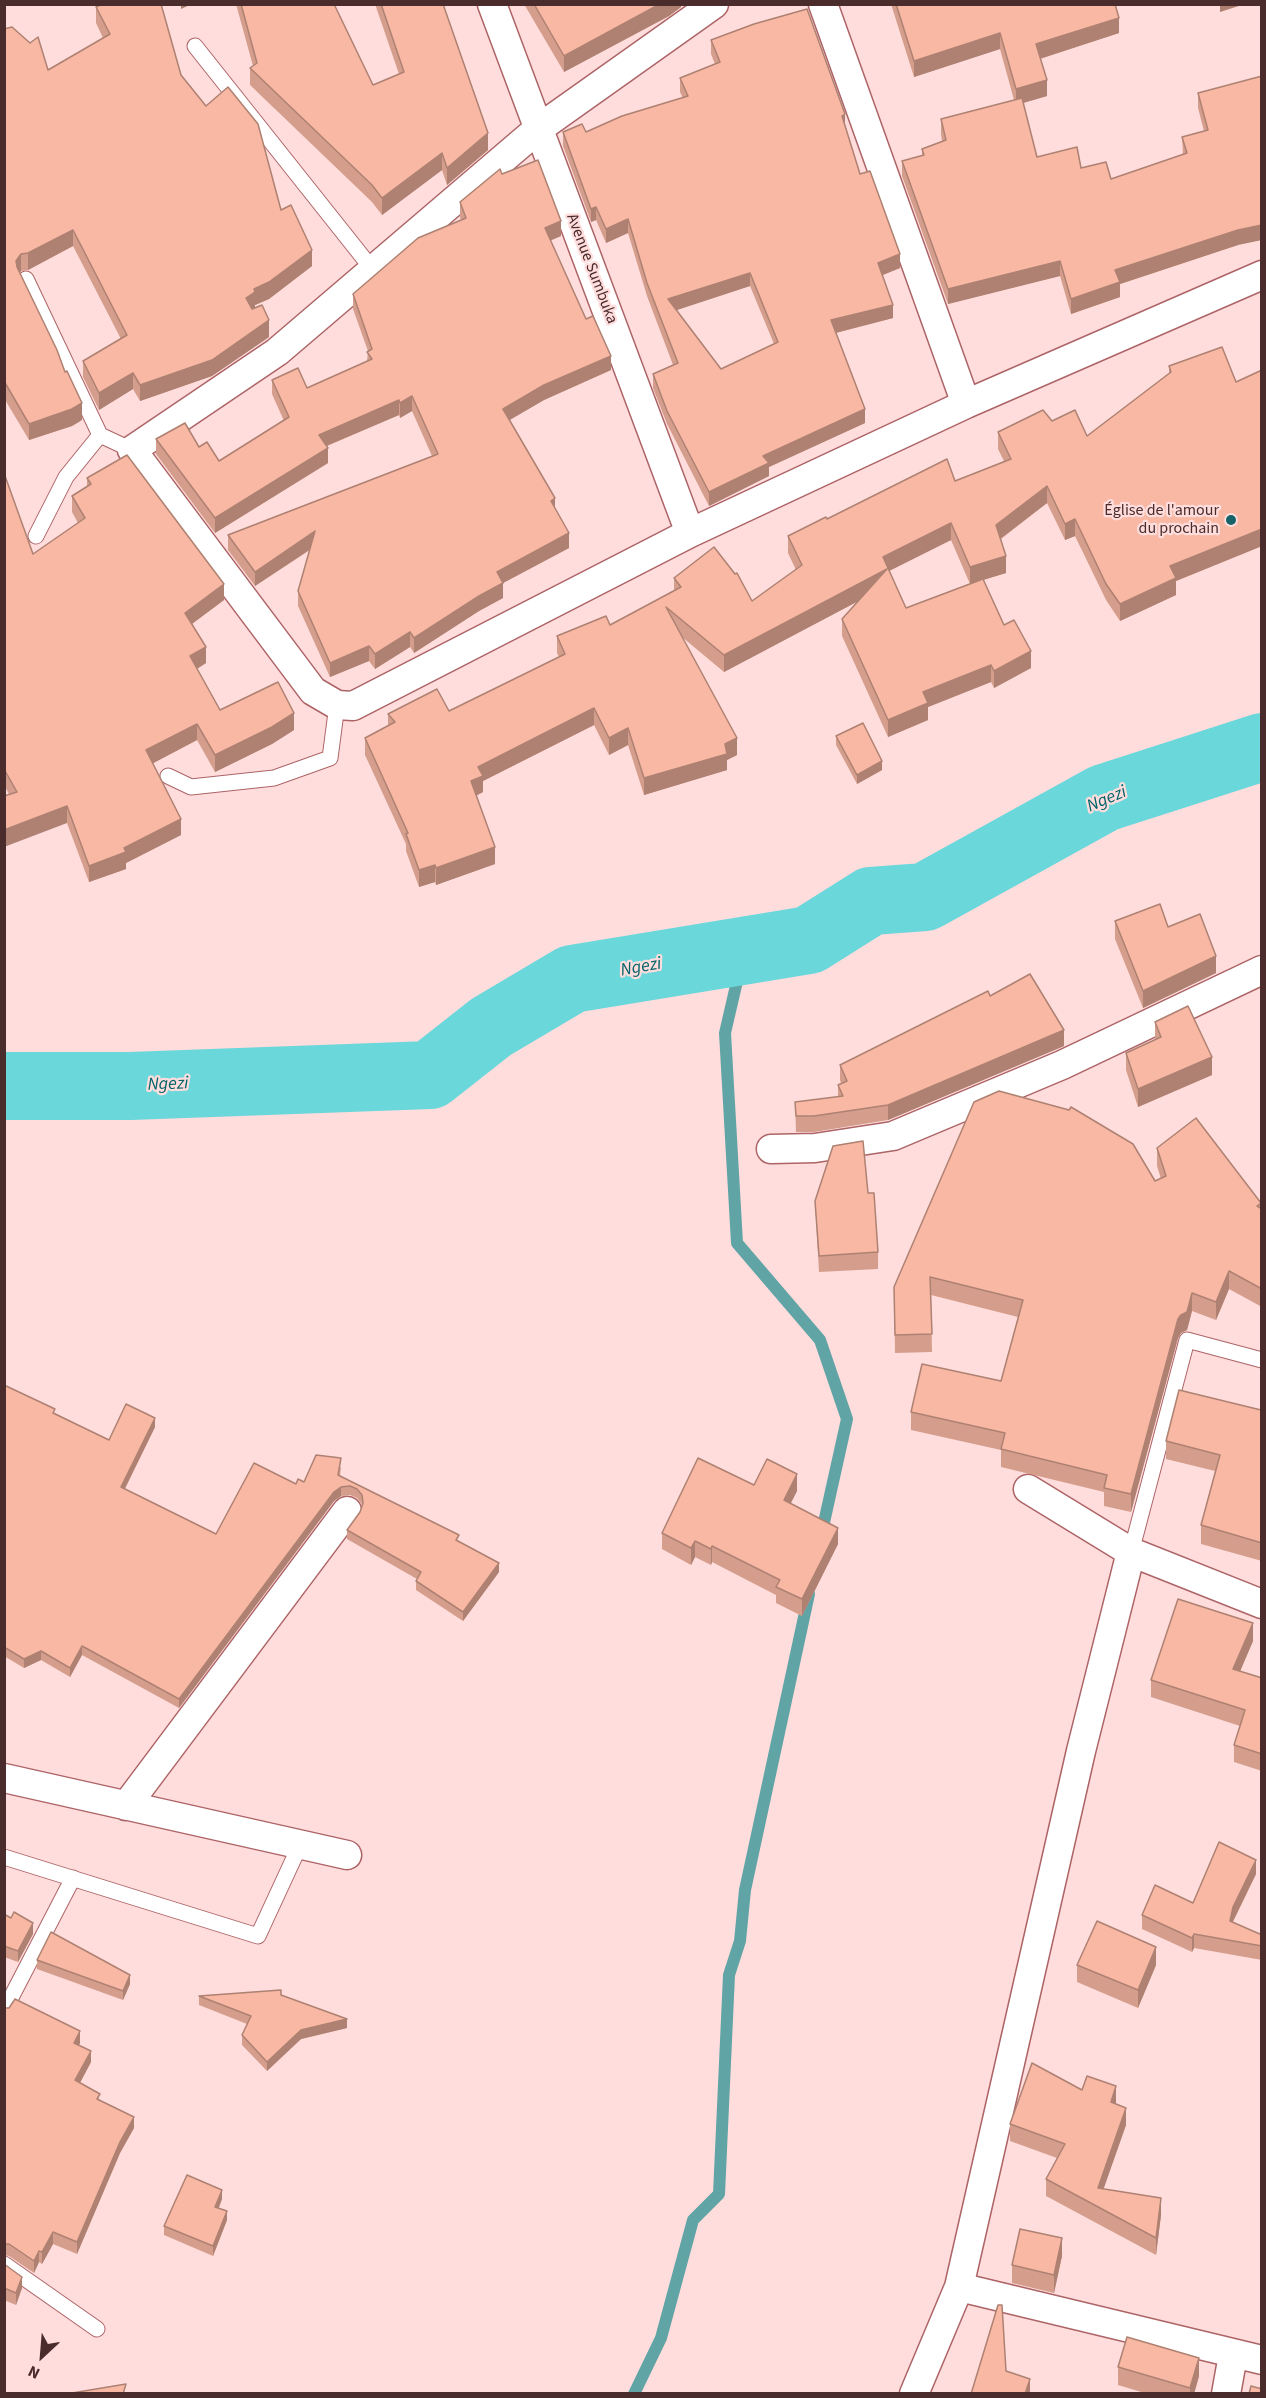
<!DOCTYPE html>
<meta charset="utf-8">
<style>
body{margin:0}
#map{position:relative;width:1266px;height:2398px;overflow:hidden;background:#fdd;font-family:"Source Sans 3",sans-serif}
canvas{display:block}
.frame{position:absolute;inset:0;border:6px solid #4b2c2c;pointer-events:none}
.north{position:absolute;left:12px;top:2326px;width:60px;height:60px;-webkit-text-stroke:4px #fdd;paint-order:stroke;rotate:206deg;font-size:16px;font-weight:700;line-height:24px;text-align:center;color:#4b2c2c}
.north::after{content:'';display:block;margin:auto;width:21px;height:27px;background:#4b2c2c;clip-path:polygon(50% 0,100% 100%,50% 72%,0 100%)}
</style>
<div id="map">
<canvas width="1266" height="2398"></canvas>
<div class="frame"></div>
<div class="north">N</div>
</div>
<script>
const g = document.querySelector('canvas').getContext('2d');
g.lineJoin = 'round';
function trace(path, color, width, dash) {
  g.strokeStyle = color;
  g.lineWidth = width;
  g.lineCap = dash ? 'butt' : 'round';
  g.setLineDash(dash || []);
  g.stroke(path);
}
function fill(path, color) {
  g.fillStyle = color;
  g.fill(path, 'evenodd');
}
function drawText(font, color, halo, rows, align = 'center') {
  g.font = font + ' "Source Sans 3",sans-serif';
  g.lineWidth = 4.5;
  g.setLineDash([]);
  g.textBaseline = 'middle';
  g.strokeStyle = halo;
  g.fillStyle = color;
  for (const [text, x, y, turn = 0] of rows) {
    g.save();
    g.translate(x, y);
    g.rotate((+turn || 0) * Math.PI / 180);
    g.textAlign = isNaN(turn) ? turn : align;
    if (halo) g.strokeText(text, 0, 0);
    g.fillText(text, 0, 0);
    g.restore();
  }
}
const stream = new Path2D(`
 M744,951L725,1033L737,1243L820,1340L847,1419L821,1536
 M634,2394L661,2338L693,2220L719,2194L729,1975L740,1941L745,1890L809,1594`);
const river = new Path2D(`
 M4,1086H130L430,1075L491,1027L572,979L809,940L871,901L925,897L1104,798L1262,747`);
const lane = new Path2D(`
 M195,46L373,270
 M26,279L100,435L132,450
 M36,536L66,477L100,435
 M168,776L191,787L274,778L330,758L337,705
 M1131,1552L1187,1340L1262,1360
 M4,1857L258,1936L300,1845
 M4,2011L73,1878
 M4,2264L97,2329`);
const street = new Path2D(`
 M492,4L690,533
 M714,4L538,129L277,352L132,450L313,691L337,705L353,706L690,533L966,404L1262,275
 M823,4L966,404
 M771,1149L815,1148L893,1136L1062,1065L1262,970
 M1028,1489L1131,1552L1262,1604
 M4,1778L347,1855
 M126,1806L347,1511
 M959,2287L1262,2360
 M914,2394L959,2287L1081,1751L1131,1552
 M1226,2394L1233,2355`);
const wall = new Path2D(`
 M236,4H334L373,85L399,74L375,4H443L488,150L447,185L442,170L382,215L372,202L250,85V68L253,66Z
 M524,4H681V7L669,16L564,72Z
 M891,4H1115L1119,33L1040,59L1047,96L1023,103L1037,157L1081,168L1111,179L1183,155L1182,137L1204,131L1198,108V93L1238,245L1120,284V297L1071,314L1060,276L948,304L902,176V161L922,156V149L942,141L941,134V119L1014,100L1000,49L914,77Z
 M96,7L181,75L281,210L312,266L269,299L255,305V307L269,337L212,376L140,401L133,389L99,410L83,377V361L121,339L73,246L28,270L21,271L20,273L82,420L72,426L29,440L4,398V29L48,70L103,38L96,23Z
 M711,40L845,126L860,174L900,268L882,275L893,318L836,333L865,423L769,467V476L709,506L667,424L653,388V374L673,365L647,296L628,233L606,243L596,220L591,222L563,146V132H586L683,98L680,92V78L715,64L711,54ZM750,286L774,344L721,369L676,310Z
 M502,174L561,236L550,240L586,319L611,370L544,400L509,420L555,508L569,548L503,583V598L479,611L414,653L410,647L375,669L369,661L330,677L298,606V591L310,550L255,586L228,550V535L432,456L412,411L400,418L399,415L327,446L328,463L215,533L156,454V439L199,447L219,461L284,421L272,394V380L307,388L367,361L368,351L353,309V294L461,220L460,217V202Z
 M1169,366L1236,382L1262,370V546L1176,581V595L1120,621L1106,600L1075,536L1065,540L1047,503L1001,539L1006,573L983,580L1004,625L1031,668L994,688L991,682L928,707V720L888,737L842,636V619L858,601L724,672L682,637L737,755L727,760V770L644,795L628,745L609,755L594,725L483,781V792L476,796L495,864L436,885L435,882L419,887L406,851V844L365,755V738L388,726V714L449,711L559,657L557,653V636L610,625L674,591V578L752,601L796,570L788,553V536L827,519L955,481L1004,461L998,449V432L1052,421L1087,436L1169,374ZM951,540L970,584L906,608L889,571Z
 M4,473L33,554L78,523L72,512V496L87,486V478L224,600L192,624L206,663L197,669L220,710L294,730L272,744L215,772L197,740L153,763L181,835L126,863V869L89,882L67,823L9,794L4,785Z
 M836,736L882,770L857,784L836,745Z
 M1115,921L1168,927L1216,973L1143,1008L1115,939Z
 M990,996L1064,1046L888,1120L814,1132H796L795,1102L838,1097V1085L841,1083L840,1080V1065Z
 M1155,1022L1212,1075L1138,1107L1126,1070V1053L1155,1040Z
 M1157,1148L1261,1203L1262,1307L1229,1289L1216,1320L1192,1311L1187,1330L1181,1333L1178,1338L1131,1512L1104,1506V1492L1001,1467V1450L911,1430V1412L1001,1381L1018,1317L931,1295L932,1352L895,1353L894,1287L1161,1179L1157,1166Z
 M868,1193L878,1252V1269L819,1272L815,1201Z
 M4,1385L55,1413L109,1440L155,1427L125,1489L216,1534L296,1484L304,1482L341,1467L340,1476L459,1541L499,1572L463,1621L416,1590V1581L417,1579L347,1539V1530L360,1512L362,1506V1504L357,1498L350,1495L341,1496L334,1501L179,1708L82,1655L70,1677L41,1660L24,1668L4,1656Z
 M1261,1410H1262V1561L1201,1544V1525L1215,1471L1166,1459V1441Z
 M754,1485L797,1491L791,1503L838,1544L802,1616L776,1603V1595L712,1562L711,1565L695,1557L691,1565L662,1549V1533Z
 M1253,1641L1240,1672L1262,1678V1771L1234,1762V1745L1240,1726L1151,1697V1680Z
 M1256,1874L1233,1922L1262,1935V1960L1194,1948L1192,1952L1142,1929V1915L1193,1903Z
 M4,1914L33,1934L18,1962L4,1957Z
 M37,1960L130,1984L123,2000L37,1969Z
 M1077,1965H1156L1138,2008L1077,1982Z
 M199,1996L347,2028L301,2039L267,2071L242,2045V2035L247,2024L199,2005Z
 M4,2008L80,2043L79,2045L91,2062L80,2083L134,2128L120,2153L77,2254L53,2244L42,2264L39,2262L34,2273L9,2256L4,2255Z
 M1082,2090L1115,2104L1126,2125L1103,2189L1161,2215L1156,2255L1046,2196V2179L1057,2158L1010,2141V2124Z
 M222,2199L219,2208L227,2220L213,2256L164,2235V2226Z
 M1062,2256L1054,2293L1012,2283V2265Z
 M4,2264L22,2288L16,2305L4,2300Z
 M1118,2367L1199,2376L1194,2394H1148L1118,2385Z`);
const shadedWall = new Path2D(`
 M181,4H192L181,9Z
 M660,4H681V7L669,16L564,72V56Z
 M1220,4H1245L1220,12Z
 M1119,18V33L1036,60V44Z
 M1000,33V49L914,77V61Z
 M1047,80V96L1016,105V89Z
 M845,114V128L842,116Z
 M488,133V150L447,185V168Z
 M442,153V170L382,215V198Z
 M596,207V220L591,222V209Z
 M628,219V233L606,243V229Z
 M561,221V236L545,243V228Z
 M1262,225V240L1238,245L1120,284V297L1071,314V299L1115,270L1238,230Z
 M73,230V246L28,270V253Z
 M312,250V266L269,299L255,305V308L246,315V298L254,289Z
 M21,254V271L16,278V261Z
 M900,254V268L878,277V263Z
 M1060,261V276L948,304V289Z
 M750,273V286L668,313V299Z
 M893,305V318L831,334V320Z
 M269,320V337L212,376L140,401V385Z
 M611,356V370L544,400L503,424V409L544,385Z
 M133,373V389L99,410V393Z
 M412,396V411L400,418V403Z
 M399,400V415L319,449V435Z
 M82,403V420L72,426L29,440V424Z
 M865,409V423L769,467V476L709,506V492L763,456Z
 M328,448V463L215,533V518Z
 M1047,486V503L996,542V525Z
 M555,498V513L551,501Z
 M1075,519V536L1065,540V524Z
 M951,523V540L887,572V586L724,672V655L883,557Z
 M1262,529V546L1176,581V595L1120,621V604L1170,566Z
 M315,531V546L255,586V572Z
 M569,533V548L503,583V598L479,611L414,653V638L497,572Z
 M1006,556V573L970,584V567Z
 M224,584V600L185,629V613Z
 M410,632V647L375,669V654Z
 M369,646V661L330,677V663Z
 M206,647V663L190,673V656Z
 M1031,651V668L994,688V671Z
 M991,665V682L928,707V720L888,737V720L923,692Z
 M594,708V725L483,781V792L471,798V781L478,767Z
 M294,713V730L272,744L215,772V755Z
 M197,724V740L146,767V750Z
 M628,728V745L609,755V738Z
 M737,738V755L727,760V770L644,795V778L725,744Z
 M882,761V770L857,784V775Z
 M67,806V823L4,847V830Z
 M181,819V835L126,863V869L89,882V866Z
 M495,847V864L436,885V868Z
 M435,865V882L419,887V870Z
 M1216,956V973L1143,1008V991Z
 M1064,1030V1046L888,1120V1105Z
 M1212,1057V1075L1138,1107V1089Z
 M1229,1271V1289L1216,1320V1302Z
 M1192,1293V1311L1187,1330L1181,1333L1178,1338L1131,1512V1494L1178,1319Z
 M155,1418V1427L121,1496V1487Z
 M797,1474V1491L784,1516V1500Z
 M341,1487V1496L334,1501L179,1708V1699L334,1492Z
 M838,1528V1544L802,1616V1599Z
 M695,1541V1557L691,1565V1548Z
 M712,1546V1562L711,1565V1549Z
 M499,1563V1572L463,1621V1612Z
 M1253,1623V1641L1233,1687V1669Z
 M82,1646V1655L70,1677V1668Z
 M41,1651V1660L24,1668V1659Z
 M1256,1860V1874L1233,1921L1230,1934V1921L1233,1907Z
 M33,1923V1934L18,1962V1951Z
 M1194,1934V1948L1192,1952V1938Z
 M1156,1947V1965L1138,2008V1990Z
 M130,1975V1984L123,2000V1991Z
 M347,2019V2028L301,2039L267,2071V2062L301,2030Z
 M80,2031V2043L74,2054V2043Z
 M91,2051V2062L75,2092V2080Z
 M1116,2086V2103L1111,2119V2102Z
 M1126,2108V2125L1098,2205V2188Z
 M134,2117V2128L120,2153L77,2254V2242L120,2142Z
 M222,2190V2199L215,2216V2207Z
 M1161,2198V2215L1156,2255V2238Z
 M227,2211V2220L213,2256V2246Z
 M53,2232V2244L42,2264V2252Z
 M1062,2238V2256L1054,2293V2275Z
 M39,2251V2262L34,2273V2261Z
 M22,2277V2288L16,2305V2293Z
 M1199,2358V2376L1194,2394H1190V2388Z
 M1030,2379V2394H1025Z`);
const building = new Path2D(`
 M102,4H161L181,75L206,106L228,87L258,124L281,210L291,205L312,250L269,282L254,289L255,292L246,298L252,309L262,305L269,320L212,360L140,385L133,373L99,393L83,361L127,335L73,230L28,253L21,254L16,261L17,267L57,350L65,372L67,371L82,403L72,409L29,424L4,381V29L12,27L30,43L38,37L48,70L110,34L96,7Z
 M241,4H334L373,85L404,72L381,4H443L488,133L447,168L442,153L382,198L372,185L250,68L257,63Z
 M534,4H660L564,56Z
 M896,4H1115L1119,18L1036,44L1047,80L1016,89L1000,33L914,61Z
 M807,9L845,114L842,116L860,174L870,171L900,254L878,263L893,305L831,320L865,409L763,456L769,463L709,492L667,411L653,374L678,363L647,283L628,219L606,229L596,207L591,209L563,132L582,124L586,132L622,116L688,96L680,78L720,62L711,40L754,24ZM750,273L778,342L721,369L668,299Z
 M1262,76V225L1238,230L1115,270L1120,282L1071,299L1060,261L948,289L902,161L924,155L922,149L946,140L941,119L1022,98L1037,157L1077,147L1081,168L1106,162L1111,179L1187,153L1182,137L1208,130L1198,93Z
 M538,160L561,221L545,228L586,319L593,316L611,356L544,385L503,409L555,498L551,501L569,533L497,572L503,583L479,596L414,638L410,632L375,654L369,646L330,663L298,591L315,531L255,572L228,535L438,454L412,396L400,403L399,400L319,435L328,448L215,518L156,439L185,423L199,447L207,442L219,461L289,417L272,380L298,368L307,388L372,359L367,352L372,349L353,294L418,238L466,218L460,202L500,169L502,174Z
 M1222,347L1236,382L1262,370V529L1170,566L1176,578L1120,604L1106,584L1075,519L1065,524L1047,486L996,525L1006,556L970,567L951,523L883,557L906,608L983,579L1004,625L1014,620L1031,651L994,671L991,665L923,692L928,703L888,720L842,619L887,569L724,655L666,607L737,738L725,744L727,754L644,778L628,728L609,738L594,708L478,767L483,776L471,781L495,847L436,868L435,865L419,870L406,834L408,833L365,738L395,722L388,714L437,689L449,711L565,654L557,636L606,616L610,625L681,587L674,578L714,547L735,574L737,573L752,601L802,565L788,536L826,517L827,519L947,459L955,481L1011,459L998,432L1043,410L1052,421L1075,410L1087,436L1171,372L1169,366Z
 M127,455L224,584L185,613L206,647L190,656L220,710L278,682L294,713L272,727L215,755L197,724L146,750L181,819L124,848L126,852L89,866L67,806L4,830V796L17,792L4,769V473L33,554L85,518L72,496L91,484L87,478Z
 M863,723L882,761L857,775L836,736Z
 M1160,904L1168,927L1200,914L1216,956L1143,991L1115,921Z
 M1030,974L1064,1030L888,1105L814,1116H796L795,1102L843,1096L838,1085L847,1081L840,1065L988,991L990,996Z
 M1188,1006L1212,1057L1138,1089L1126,1053L1161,1037L1155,1022Z
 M999,1091L1069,1110L1071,1107L1133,1144L1155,1181L1166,1176L1157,1148L1196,1118L1261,1203L1257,1206L1262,1209V1289L1229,1271L1216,1302L1192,1293L1187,1312L1181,1315L1178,1319L1131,1494L1104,1488L1107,1475L1001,1449L1005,1433L911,1412L922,1364L1001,1381L1023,1300L930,1277L932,1334L895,1335L894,1287L974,1102Z
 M863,1141L868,1193H874L878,1252L819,1256L815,1201L833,1146Z
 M4,1385L55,1409L53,1413L109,1440L126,1404L155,1418L121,1487L216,1534L254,1463L296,1484L298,1479L304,1482L316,1455L341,1458L338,1475L459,1535L456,1540L499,1563L463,1612L416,1581L421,1572L347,1530L360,1512L363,1503L362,1495L357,1489L350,1486L341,1487L334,1492L179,1699L82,1646L70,1668L41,1651L24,1659L4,1647Z
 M1179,1390L1261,1410H1262V1543L1201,1525L1220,1455L1166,1441Z
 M698,1458L754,1485L767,1459L797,1474L784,1500L838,1528L802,1599L776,1587L780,1580L712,1546L711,1549L695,1541L691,1548L662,1533Z
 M1178,1599L1253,1623L1233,1669L1262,1678V1754L1234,1745L1245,1710L1151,1680Z
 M1219,1842L1256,1860L1233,1907L1230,1921L1262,1935V1946L1194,1934L1192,1938L1142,1915L1155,1885L1193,1903Z
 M14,1912L33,1923L18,1951L4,1946V1914L11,1918Z
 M1097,1921L1156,1947L1138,1990L1077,1965Z
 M51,1932L130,1975L123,1991L37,1960Z
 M281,1990V1995L347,2019L301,2030L267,2062L242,2035L251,2016L199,1996Z
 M15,1999L80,2031L74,2043L91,2051L75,2080L100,2094L97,2099L134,2117L120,2142L77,2242L53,2232L42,2252L39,2251L34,2261L9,2244H4V2008H9Z
 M1032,2063L1082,2090L1087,2076L1116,2086L1111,2102L1126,2108L1098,2188L1161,2198L1156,2238L1046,2179L1065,2144L1010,2124Z
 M187,2175L222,2190L215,2207L227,2211L213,2246L164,2226Z
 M1020,2229L1062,2238L1054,2275L1012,2265Z
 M4,2264L22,2277L16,2293L4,2288Z
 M998,2305H1002L1006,2371L1030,2379L1025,2394H971Z
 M1127,2337L1199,2358L1190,2388L1118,2367Z
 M126,2384L123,2394H66Z
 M1251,2386L1262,2389V2394H1249Z`);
const markers = [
 [1231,520,6,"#156467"]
];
const streetNames = [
 ["Avenue Sumbuka",591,269,69]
];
const poiNames = [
 ["Église de l'amour",1219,511],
 ["du prochain",1219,529]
];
const waterNames = [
 ["Ngezi",1107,800,-23],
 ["Ngezi",641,968,-10],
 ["Ngezi",168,1085,-2]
];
trace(stream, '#61a4a6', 12);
trace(river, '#6ad7db', 68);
trace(lane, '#ad6466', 17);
trace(street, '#ad6466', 31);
trace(lane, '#fff', 15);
trace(street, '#fff', 28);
fill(wall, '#d59e8c');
fill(shadedWall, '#ae8172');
fill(building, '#f8b8a3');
trace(building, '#ae8172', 1.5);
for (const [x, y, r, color] of markers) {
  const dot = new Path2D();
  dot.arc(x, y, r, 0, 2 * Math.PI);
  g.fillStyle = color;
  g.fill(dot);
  trace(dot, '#fdd', 2);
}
drawText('16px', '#4b2c2c', '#fdd', streetNames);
drawText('16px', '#4b2c2c', '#fdd', poiNames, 'right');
drawText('italic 18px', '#006367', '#fdd', waterNames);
</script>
